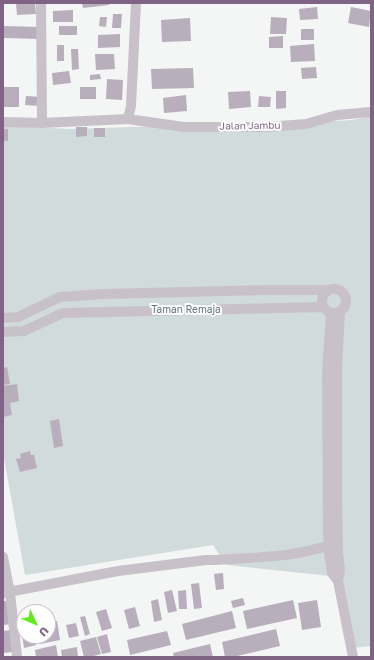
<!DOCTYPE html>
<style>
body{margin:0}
#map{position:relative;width:374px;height:660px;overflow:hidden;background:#f3f6f4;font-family:"Golos Text",sans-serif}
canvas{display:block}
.frame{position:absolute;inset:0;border:4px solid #816485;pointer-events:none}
.north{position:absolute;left:16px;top:604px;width:40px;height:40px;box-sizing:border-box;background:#fff;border:1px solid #cdc1ce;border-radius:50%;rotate:134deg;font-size:11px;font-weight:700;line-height:16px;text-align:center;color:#816485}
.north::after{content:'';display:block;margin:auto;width:14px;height:18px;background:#61e821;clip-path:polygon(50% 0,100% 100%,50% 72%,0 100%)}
</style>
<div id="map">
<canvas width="374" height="660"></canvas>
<div class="frame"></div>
<div class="north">U</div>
</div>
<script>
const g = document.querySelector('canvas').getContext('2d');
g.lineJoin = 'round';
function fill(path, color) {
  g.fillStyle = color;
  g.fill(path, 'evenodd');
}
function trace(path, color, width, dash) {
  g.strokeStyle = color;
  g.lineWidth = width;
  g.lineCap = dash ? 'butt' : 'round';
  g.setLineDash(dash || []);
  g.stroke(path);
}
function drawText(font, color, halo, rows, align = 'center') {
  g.font = font + ' "Golos Text",sans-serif';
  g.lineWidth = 4;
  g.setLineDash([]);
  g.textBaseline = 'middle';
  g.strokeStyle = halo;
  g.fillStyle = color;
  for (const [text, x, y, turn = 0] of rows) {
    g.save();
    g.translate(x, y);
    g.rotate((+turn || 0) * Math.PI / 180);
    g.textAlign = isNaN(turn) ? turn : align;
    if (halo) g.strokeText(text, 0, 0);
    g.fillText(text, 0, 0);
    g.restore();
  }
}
const green = new Path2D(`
 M371,116V646L353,648L340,577L226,565L213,545L25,575L3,453V126L73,129L216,124H285L352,120Z`);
const building = new Path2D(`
 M16,3H35L36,14L17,15Z
 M82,3H109V5L83,8Z
 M317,7L318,19L300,20L299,9Z
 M351,7L371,11L369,27L348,23Z
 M73,10V22H53V11Z
 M113,14H122L121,28H112Z
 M100,17H107L106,27L99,26Z
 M271,17L287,18L286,34H270Z
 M190,18L191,41L162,42L161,20Z
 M3,26L40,27L39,39L3,38Z
 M59,26H77V35H59Z
 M301,29H314V40H301Z
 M120,34V47L98,48V35Z
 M283,36V48H269V37Z
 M314,44L315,61L291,62L290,46Z
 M57,45H64V61H57Z
 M71,49H78L79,69L72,70Z
 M95,54H114L115,69L96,70Z
 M316,67L317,78L302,79L301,68Z
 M193,68L194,88L152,89L151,69Z
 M69,71L71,83L53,85L52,73Z
 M100,74L101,79L90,80V75Z
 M107,79L123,80L122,100L106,99Z
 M3,87H19V107H3Z
 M80,87H96V99H80Z
 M250,91L251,107L229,109L228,92Z
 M276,91H286V108L276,109Z
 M186,95L187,111L164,113L163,98Z
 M26,96L41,97L40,106L25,105Z
 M259,96L271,97L270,107H258Z
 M76,127H87V136L76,137Z
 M94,128H105V137H94Z
 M3,129H8V141H3Z
 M7,367L10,384L3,385V368Z
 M17,384L19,401L10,403L12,415L3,417V386Z
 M59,419L63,446L54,448L50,421Z
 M30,451L31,455H34L37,468L20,472L16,459L21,458L20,454Z
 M223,573L224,589L216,590L214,574Z
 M199,583L202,608L194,609L191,584Z
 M172,590L177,611L168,613L164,592Z
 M186,590L187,609H179L178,591Z
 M243,598L245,605L233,608L231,601Z
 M158,599L162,620L154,622L151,601Z
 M293,600L297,618L247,629L243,611Z
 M317,600L321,627L302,630L298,603Z
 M3,601H10L13,624L3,625Z
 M135,607L140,626L129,629L124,610Z
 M106,609L112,628L102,631L96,612Z
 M232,611L236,628L186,640L182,624Z
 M85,616L90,634L85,636L80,617Z
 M57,621L60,640L40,644L39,636H48V622Z
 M76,623L79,636L69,638L66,625Z
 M24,626V636H35L36,645L24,648L21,627Z
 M276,629L280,646L233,657H225L222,642Z
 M11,630L13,652L3,653V631Z
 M167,631L171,645L130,655L127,640Z
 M107,634L111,652L102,654L97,637Z
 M96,637L101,654L90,657H84L80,641Z
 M210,644L213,657H174L173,653Z
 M56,645L58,657H36L35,650Z
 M77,647L78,657H62L61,650Z`);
const minor = new Path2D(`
 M41,3L42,123
 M128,119L184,127H266L306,124L337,115L371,112
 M3,122L42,123L128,119L131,106L136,3
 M322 301a12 12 0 1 1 24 0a12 12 0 1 1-24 0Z
 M340,312L337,366V500L338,552L340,571L338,581L353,657
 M331,313L327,372L328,530L329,553L332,573L338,581
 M3,318L18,317L60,297L104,294L267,290H328
 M3,332L24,331L63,313L324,307
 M3,557L10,593L17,657
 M3,593L118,571L206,560H215C253,557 293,558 329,545`);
const streetNames = [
 ["Jalan Jambu",250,126,-1]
];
const parkNames = [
 ["Taman Remaja",186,310]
];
fill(green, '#d2dbdb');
fill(building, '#b9aebc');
trace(minor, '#c8c1c9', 10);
drawText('10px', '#816485', '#fff', streetNames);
drawText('10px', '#63767c', '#fff', parkNames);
</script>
